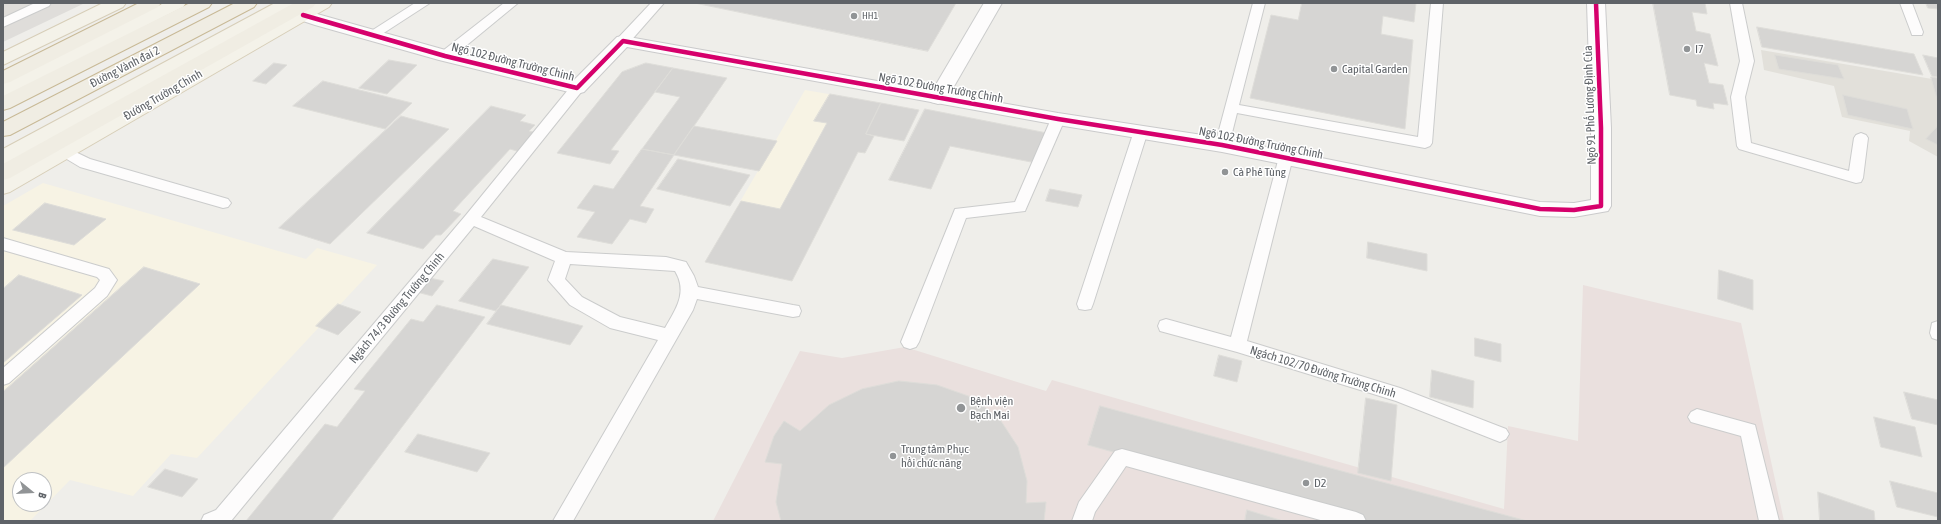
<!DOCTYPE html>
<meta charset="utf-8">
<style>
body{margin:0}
#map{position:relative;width:1941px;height:524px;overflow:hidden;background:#efeeea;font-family:"Asap Condensed",sans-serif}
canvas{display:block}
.frame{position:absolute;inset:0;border:4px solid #5f6368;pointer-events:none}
.north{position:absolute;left:12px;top:472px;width:40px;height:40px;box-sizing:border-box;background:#fff;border:1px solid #bfc1c3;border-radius:50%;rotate:108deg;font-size:11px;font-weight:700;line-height:16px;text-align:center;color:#5f6368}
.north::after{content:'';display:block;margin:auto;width:14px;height:18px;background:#919496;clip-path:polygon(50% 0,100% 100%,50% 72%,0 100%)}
</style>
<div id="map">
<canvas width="1941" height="524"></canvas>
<div class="frame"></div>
<div class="north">B</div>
</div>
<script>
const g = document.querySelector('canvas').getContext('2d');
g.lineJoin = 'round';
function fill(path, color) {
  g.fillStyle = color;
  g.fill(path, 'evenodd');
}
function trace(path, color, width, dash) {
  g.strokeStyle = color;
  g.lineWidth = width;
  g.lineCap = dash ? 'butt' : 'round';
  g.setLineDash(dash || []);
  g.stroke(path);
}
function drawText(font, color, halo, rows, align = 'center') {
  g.font = font + ' "Asap Condensed",sans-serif';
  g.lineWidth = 3;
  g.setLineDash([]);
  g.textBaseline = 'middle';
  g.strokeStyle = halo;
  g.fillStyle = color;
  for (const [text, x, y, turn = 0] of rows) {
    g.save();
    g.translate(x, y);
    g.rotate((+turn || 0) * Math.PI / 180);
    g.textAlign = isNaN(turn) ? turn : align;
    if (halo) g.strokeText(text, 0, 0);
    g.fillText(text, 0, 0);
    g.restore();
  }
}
const commercial = new Path2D(`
 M805,90L881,103L866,134L874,136L865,153L858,152L792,281L705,262Z
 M43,183L306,259L317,248L377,265L197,458L171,454L133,496L70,480L30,521H3V206ZM20,480H44V504H20Z`);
const industrial = new Path2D(`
 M3,3H85L3,42Z`);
const education = new Path2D(`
 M1761,50L1938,80V157L1909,141L1910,131L1842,117L1834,86L1764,70Z`);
const medical = new Path2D(`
 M1583,285L1741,323L1784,521H713L800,351L842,358L905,347L1046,391L1052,380L1504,509L1508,426L1578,441Z`);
const building = new Path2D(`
 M695,3H956L928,51Z
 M1302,3H1416L1414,22L1383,16L1381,34L1413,40L1405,129L1250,98L1271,15L1298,20Z
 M1653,3H1705L1707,14L1692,12L1696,31L1710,34L1718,66L1704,63L1709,83L1723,85L1728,105L1713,103L1714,109L1697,106L1696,100L1670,95Z
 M1926,3H1938V9L1928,8Z
 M1757,27L1914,54L1923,75L1762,47Z
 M1775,55L1838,65L1844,79L1779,69Z
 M1923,55L1938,58V77L1932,76Z
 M389,60L417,65L387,94L359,88Z
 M274,63L287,65L266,84L253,81Z
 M646,63L673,68L611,150L619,151L610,164L557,153L622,72Z
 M673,68L727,78L674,155L642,149L680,97L655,92Z
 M1931,77L1938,78V102Z
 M323,81L412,103L385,129L293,106Z
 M830,94L881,103L866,134L874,136L865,153L858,152L792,281L705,262L741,201L780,209L827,123L814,121Z
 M1843,95L1907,109L1913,129L1848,115Z
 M881,103L919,110L904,141L866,134Z
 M491,106L526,115L520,121L535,125L529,131L538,133L520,152L510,149L453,211L461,214L441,235H436L423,249L367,233Z
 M925,109L1047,133L1036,163L950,146L931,189L889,180Z
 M401,116L449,129L330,244L279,228Z
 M694,126L777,141L759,171L674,155Z
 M1938,126V145L1926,139Z
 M642,149L674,155L640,206L654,209L646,223L630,219L612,244L577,237L595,212L577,208L594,185L613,189Z
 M678,159L750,175L730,206L657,189Z
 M1050,189L1082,195L1078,207L1046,201Z
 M45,203L106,219L74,245L13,230Z
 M1368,242L1427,254V271L1367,258Z
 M493,259L529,267L496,311L459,301Z
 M144,267L200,284L3,468V392Z
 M1719,270L1753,280V310L1718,299Z
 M19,275L82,295L3,363V289Z
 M425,277L444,281L432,296L413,291Z
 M338,304L361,312L338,335L316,326Z
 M437,305L485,317L331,521H246L325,424L337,427L365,391L354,389L411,319L423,322Z
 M501,305L583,326L570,345L487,324Z
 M1475,338L1501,344V362L1475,356Z
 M1219,355L1242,361L1237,382L1214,376Z
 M1432,370L1474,381L1473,408L1430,397Z
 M899,381L937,385L971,397L999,418L1018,447L1027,481L1026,503L1046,502L1044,521H781L776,502L782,464L765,462L774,436L784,421L800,431L829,405L862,389Z
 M1904,392L1938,400V425L1912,419Z
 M1366,398L1397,405L1391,481L1358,473Z
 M1100,406L1527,521H1362L1088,445Z
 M1874,417L1915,427L1922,457L1881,447Z
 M418,434L490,453L477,472L405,452Z
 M165,469L198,479L182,497L148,487Z
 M1890,481L1938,493V517L1897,507Z
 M1818,492L1874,511L1875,521H1820Z
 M1247,510L1283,521H1245Z`);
const lane = new Path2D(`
 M35,3H51L49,6L3,27V18Z
 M415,3H430L376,38H366L365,35Z
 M504,3H518L450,59H440L438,56L440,53Z
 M651,3H664L628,44H618L616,41L618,38Z
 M1253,3H1265L1239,105L1418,137L1431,3H1443L1432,143L1430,146L1425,148L1237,113L1229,145L1227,148L1222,150L1217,148L1215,145Z
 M1730,3H1742L1754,61L1745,97L1751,143L1849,171L1854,138L1856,135L1861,133L1866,135L1868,138L1863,178L1861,182L1856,183L1739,149L1737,146L1731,97L1740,61Z
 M1900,3H1912L1923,32L1922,35H1912L1911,32Z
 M577,84L582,85L584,88L582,91L481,217L566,252L666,257L686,262L694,276L698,287L793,305L799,306L801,311L799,316L793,317L697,299L693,310L573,521H553L658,340L610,328L570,305L548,280L555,261L474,226L231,521H201L204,515L216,510L466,215L572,85ZM570,264L675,271C688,292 676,309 665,328L620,317L582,297L565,279Z
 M1058,114L1063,116L1065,119L1025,211L966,218L919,342L916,347L910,349L904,347L901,342L955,209L1015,202L1051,119L1053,116Z
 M1141,126L1146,128L1148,131L1093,304L1091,309L1085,310L1079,309L1077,304L1134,131L1136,128Z
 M65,147L90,159L228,199L231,203L228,207L223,208L80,167L60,155L58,152L60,149Z
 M1286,152L1291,153L1293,157L1247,341L1400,388L1506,429L1509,434L1506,439L1500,442L1396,401L1237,352L1160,331L1158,326L1160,321L1166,319L1231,337L1279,157L1281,153Z
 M3,238L109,269L117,280L107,296L9,383L3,385V368L95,288L100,280L97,277L3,250Z
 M1938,321V340L1932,338L1930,333L1932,323Z
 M1697,409L1755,425L1779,521H1759L1741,436L1691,422L1688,417L1691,412Z
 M1122,449L1356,512L1363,515L1366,521H1324L1126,466L1095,512L1092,521H1072L1079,502L1115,451Z`);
const street = new Path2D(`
 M984,3H1002L945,102L938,104L931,102L928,98Z`);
const secondary = new Path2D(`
 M1587,3H1605L1611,128V206L1608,211L1574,217L1540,216L1222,152L1058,125L627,47L584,92L577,94L439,60L315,25L297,19L294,15L297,11L303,10L449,51L573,81L617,37L623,36L1058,113L1222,138L1540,202L1574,203L1591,200V128Z`);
const primary = new Path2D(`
 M103,3H126L123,7L3,65V52Z
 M164,3H186L183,7L10,95L3,97V83Z
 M275,3H297L294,7L10,163L3,165V149Z
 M310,3H332L329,7L10,192L3,194V178Z`);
const highway = new Path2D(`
 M139,3H161L158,7L10,82L3,84V71Z
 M190,3H212L209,7L10,108L3,110V96Z
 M235,3H257L254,7L10,135L3,136V122Z
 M294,3H316L313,7L10,178L3,180V164Z`);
const cycleway = new Path2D(`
 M303,15L445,56L577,88L623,41L1058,119L1222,145L1540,209L1574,210L1601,206V128L1596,3`);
const markers = [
 [854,16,4,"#919496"],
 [1687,49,4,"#919496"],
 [1334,69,4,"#919496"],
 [1225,172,4,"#919496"],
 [961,408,5,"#919496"],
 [893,456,4,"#919496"],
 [1306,483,4,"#919496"]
];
const farPoinames = [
 ["HH1",862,16]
];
const poiNames = [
 ["I7",1695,49],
 ["Capital Garden",1342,69],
 ["Cà Phê Tùng",1233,172],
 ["Bệnh viện",970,401],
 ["Bạch Mai",970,415],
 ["Trung tâm Phục",901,449],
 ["hồi chức năng",901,463],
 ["D2",1314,483]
];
const streetNames = [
 ["Ngõ 102 Đường Trường Chinh",513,62,14],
 ["Đường Vành đai 2",125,67,-27],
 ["Ngõ 102 Đường Trường Chinh",941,88,10],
 ["Đường Trường Chinh",163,95,-30],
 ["Ngõ 91 Phố Lương Định Của",1590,105,-92],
 ["Ngõ 102 Đường Trường Chinh",1261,143,11],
 ["Ngách 74/3 Đường Trường Chinh",397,308,-50],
 ["Ngách 102/70 Đường Trường Chinh",1323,372,17]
];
fill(commercial, '#f7f3e4');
fill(industrial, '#dfddda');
fill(education, '#e2e0da');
fill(medical, '#eae0de');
fill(building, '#d6d5d3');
trace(building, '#deddd9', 1);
trace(lane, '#cbcccc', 2);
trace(street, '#cbcccc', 2);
trace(secondary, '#cacacb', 2);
trace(primary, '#d7ceb8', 2);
trace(highway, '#c8b996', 2);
fill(lane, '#fdfcfc');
fill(street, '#fdfcfc');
fill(secondary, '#fdfcfc');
fill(primary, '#f4f2e9');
fill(highway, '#f0ede3');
trace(cycleway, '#d6006c', 4.5);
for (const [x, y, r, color] of markers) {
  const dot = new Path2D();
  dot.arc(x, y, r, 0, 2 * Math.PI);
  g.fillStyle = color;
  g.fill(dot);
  trace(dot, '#fff', 1.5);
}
drawText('10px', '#5f6368', '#fff', farPoinames, 'left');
drawText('12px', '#5f6368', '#fff', poiNames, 'left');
drawText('12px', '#5f6368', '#fff', streetNames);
</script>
